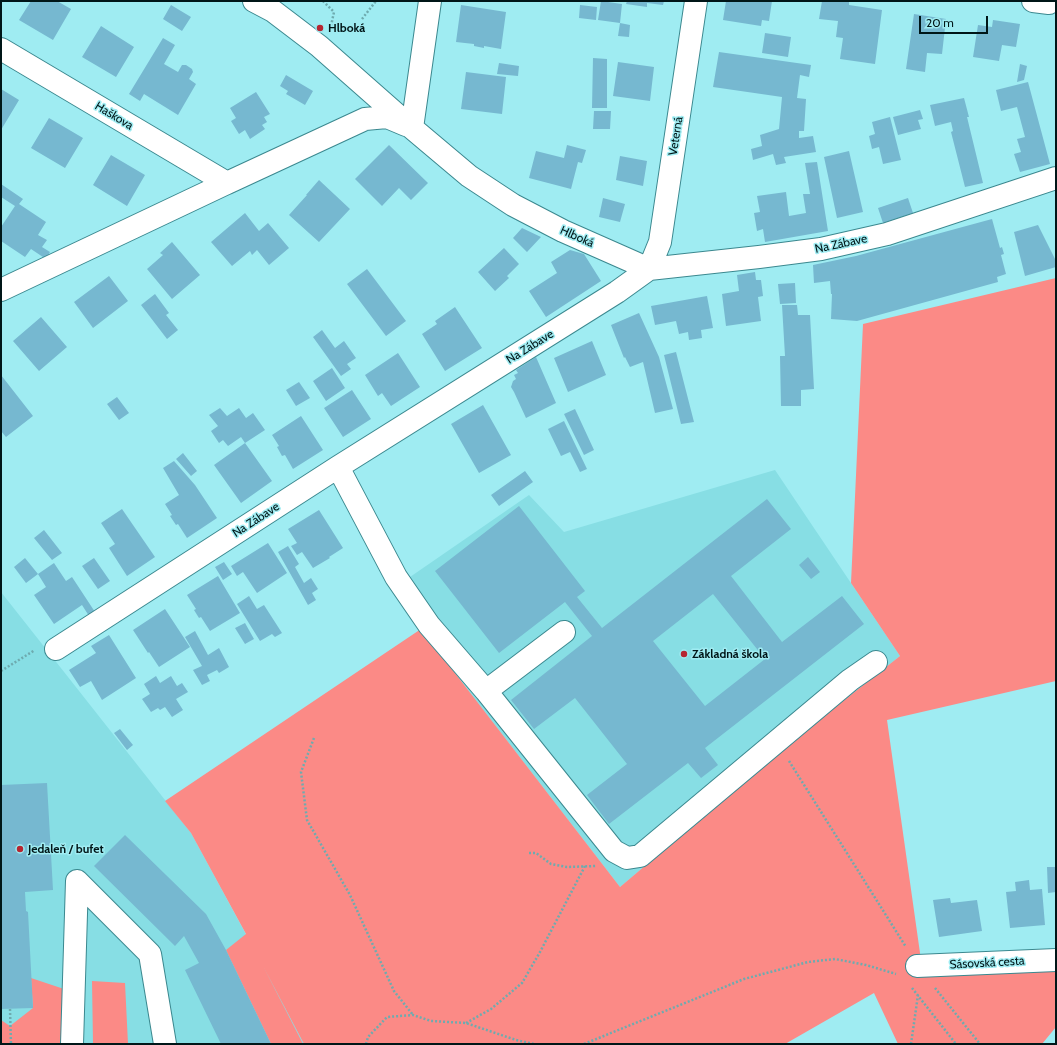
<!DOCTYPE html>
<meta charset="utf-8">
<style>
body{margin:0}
#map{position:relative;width:1057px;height:1045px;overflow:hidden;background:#9fecf2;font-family:Cabin,sans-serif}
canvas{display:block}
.frame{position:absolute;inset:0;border:2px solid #001618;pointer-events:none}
.scale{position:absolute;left:919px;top:16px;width:69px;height:18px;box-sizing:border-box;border:2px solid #001618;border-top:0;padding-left:5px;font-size:12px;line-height:14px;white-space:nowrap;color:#001618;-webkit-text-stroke:3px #9fecf2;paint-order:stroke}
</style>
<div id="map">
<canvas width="1057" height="1045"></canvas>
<div class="frame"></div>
<div class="scale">20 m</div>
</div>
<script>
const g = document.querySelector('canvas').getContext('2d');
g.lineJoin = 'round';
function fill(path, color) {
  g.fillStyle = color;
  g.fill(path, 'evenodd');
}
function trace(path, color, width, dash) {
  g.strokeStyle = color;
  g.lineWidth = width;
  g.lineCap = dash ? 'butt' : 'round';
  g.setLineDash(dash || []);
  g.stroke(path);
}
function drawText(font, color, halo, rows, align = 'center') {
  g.font = font + ' Cabin,sans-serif';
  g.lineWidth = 3;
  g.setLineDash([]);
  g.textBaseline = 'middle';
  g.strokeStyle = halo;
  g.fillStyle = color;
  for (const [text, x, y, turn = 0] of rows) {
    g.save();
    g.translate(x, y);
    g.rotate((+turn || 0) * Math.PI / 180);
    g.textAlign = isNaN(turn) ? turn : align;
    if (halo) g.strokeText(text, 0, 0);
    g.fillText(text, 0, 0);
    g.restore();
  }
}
const built = new Path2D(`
 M775,470L900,656L790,743L620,887L421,629L410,577L529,495L564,532Z
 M1,592L191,833L275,988L304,1044H1Z`);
const green = new Path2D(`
 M1056,278V681L887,720L921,960L1056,969V1027L1042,1044H898L874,993L785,1044H304L263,966L303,1044H271L226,950L246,934L191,833L165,801L421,629L620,887L790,743L900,656L851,583L863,324Z
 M31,978L67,990L65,1044H1V1020L10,1026L33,1008Z
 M92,981L125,983L128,1044H93Z`);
const building = new Path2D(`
 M31,1H57L71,9L53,40L19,20Z
 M601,1L622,4L620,23L630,25L629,37L618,36L620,23L598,20Z
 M627,1H664L663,5L647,3V7L626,4Z
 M726,1H772L769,21L762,20L761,26L723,20Z
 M822,1H849V5L882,10L875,64L840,59L843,38L836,37L838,21L819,19Z
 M171,5L191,17L182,31L163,19Z
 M461,5L506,12L501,49L484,46V48L474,46V44L456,42Z
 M580,5L597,7L596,20L579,18Z
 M914,14L946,19L942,54L927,53L925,72L906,69Z
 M993,20L1020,24L1016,47L1002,45L999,61L973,57L978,25L992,27Z
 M101,26L134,47L116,77L82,57Z
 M765,33L791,37L788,57L762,53Z
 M163,38L175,45L164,64L178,72L182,65H186L192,69L193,72L189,79L196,84L178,115L144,94L140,101L129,94Z
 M719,52L811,65L809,77L800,75L797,98L806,99L804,131H799V138L813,136L816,152L784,157L786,163L776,165L773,154L753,160L751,149L762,146L760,135L779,129L782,97L713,87Z
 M593,58L607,59V108H592Z
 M618,62L654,67L650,101L613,96Z
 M499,63L519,66L518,76L497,74Z
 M1020,64L1027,66L1024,80L1017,82Z
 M466,72L506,77L502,114L461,109Z
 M286,75L313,91L305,105L286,94L288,91L280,86Z
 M1028,82L1050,164L1020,172L1014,154L1021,152L1017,139L1025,137L1017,107L1001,111L996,90Z
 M1,89L19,100L1,130Z
 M256,92L270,114L264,117L267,122L262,125L265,129L250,139L245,130L239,134L231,121L236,118L230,108Z
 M964,98L969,117H967L983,183L965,187L951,132L953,131L951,122L935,126L930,105Z
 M920,110L923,119L918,120L921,129L898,135L893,117Z
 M594,111H611L610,129H593Z
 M890,117L901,160L883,164L879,147L872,149L869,136L875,134L872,122Z
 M49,118L83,138L65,168L31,148Z
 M389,145L428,183L411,200L399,188L382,206L355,179Z
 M567,145L586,150L582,163L578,162L571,189L529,178L536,151L564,158Z
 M849,151L863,212L837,218L824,157Z
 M111,155L145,175L127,206L93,185Z
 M620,156L647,161L643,186L616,180Z
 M817,162L828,231L765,242L763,229L757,231L754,213L760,212L757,196L786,192L789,216L806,213L803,194H810L805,163Z
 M319,180L350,209L319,242L289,215L307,195H306Z
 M1,184L23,199L19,204L46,222L38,235L47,240L42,247L50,252L46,259L31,249L25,257L1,241V227L15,206L1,197Z
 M603,198L625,204L620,222L599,217Z
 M908,198L913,213L883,223L878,208Z
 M245,213L259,231L268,223L289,248L269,265L257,250L252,255L250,251L232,266L211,242Z
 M992,219L1000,248L1002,247L1004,254L1001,255L1006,274L997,277L998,282L857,321L831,319L832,294H831L830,281L814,283L813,265L856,256Z
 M1038,225L1056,261V267L1025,276L1014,232Z
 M522,228L541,237L527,252L513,238Z
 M172,242L200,275L172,299L147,269L163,255L160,253Z
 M504,248L519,264L507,276L509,278L495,291L478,272Z
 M570,250L584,254L601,281L546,317L529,291L557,273L551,262Z
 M367,269L406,321L386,336L347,284Z
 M755,272L756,280H761L763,296L758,297L761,321L726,326L722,294L739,291L737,275Z
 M109,276L128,301L93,328L74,302Z
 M795,283L796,303L780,304L778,284Z
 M155,294L169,313L166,315L178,330L167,339L141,305Z
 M707,296L713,328L701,330L702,338L689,340L688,332L679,334L676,321L655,325L651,306Z
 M782,305H797L798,315H810L814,389L801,390V406H781L780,356H785Z
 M455,307L482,348L445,371L422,334L437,324L435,321Z
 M639,313L659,357L673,409L655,413L643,362L630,367L625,357L624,358L611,325Z
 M41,317L67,347L39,371L13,341Z
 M322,330L335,348L344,341L356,358L347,364L351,369L341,376L313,337Z
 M592,341L606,375L568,392L554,358Z
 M676,352L694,422L681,424L664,355Z
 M398,353L420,387L391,406L382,393L378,396L365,375Z
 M536,357L556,403L526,418L514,392L511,387L513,381L516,379L514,375L518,373L516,370Z
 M332,368L345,388L326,401L313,381Z
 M1,375L33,416L6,437L1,431Z
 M299,382L310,398L296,406L286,390Z
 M352,390L371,419L343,437L324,408Z
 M117,397L129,413L119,420L107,404Z
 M483,405L511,455L479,473L451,424Z
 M220,408L227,416L239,408L246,418L253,413L265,430L245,443L272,481L241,503L214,465L245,443L241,437L228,446L223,440L219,443L211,431L218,426L209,415Z
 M575,409L594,450L584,455L564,414Z
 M301,416L323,450L293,469L285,455L282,456L277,447L279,446L272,435Z
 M564,421L587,469L580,472L570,452L561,456L548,429Z
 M183,453L197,471L191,476L176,459Z
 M174,461L195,485L217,518L187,538L178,524L176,525L170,516L172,515L165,504L179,495L163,468Z
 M525,471L533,482L499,506L491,495Z
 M767,499L791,529L731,576L782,642L842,596L864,624L705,748L718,765L701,778L688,763L609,824L587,795L627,764L575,698L534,729L511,700L592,636L565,602L499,653L435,571L519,506L585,591L577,597L602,628ZM713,594L765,659L705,706L653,641Z
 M122,509L155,557L127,576L109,548L115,544L101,523Z
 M319,510L343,548L329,557L330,558L313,568L302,552L297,555L291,546L297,543L288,529Z
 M44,530L62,553L52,560L34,538Z
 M268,543L287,573L257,593L243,572L237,576L231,566Z
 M288,546L299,564L295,567L304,583L311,578L318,589L312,593L316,600L308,605L278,552Z
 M808,557L820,572L811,579L799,565Z
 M25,558L38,574L26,583L14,567Z
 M94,558L110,581L98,589L82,566Z
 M224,562L232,574L223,580L215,567Z
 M54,563L66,581L72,577L95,612L89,616L82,605L54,624L34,595L46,587L38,574Z
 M218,576L240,613L210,631L201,617L199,618L194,610L196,609L187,595Z
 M249,596L257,609L264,605L282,633L275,637L272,634L260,641L237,604Z
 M165,609L190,647L159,667L149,652L148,653L133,630Z
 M245,623L254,639L245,644L235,628Z
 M195,631L208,655L219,648L229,667L219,673L217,670L207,675L210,681L202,685L193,670L202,666L185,637Z
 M109,635L136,678L102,700L91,681L80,687L69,670L96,653L91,646Z
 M156,676L160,683L171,676L177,686L182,683L188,692L176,699L183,710L172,717L165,707L160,710L158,708L151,712L142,699L150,694L144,684Z
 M120,729L133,745L127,750L114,733Z
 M47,783L53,890L25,892L26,911L28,912L33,1008L1,1009V785Z
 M125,835L206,914L226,950L271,1044H221L185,970L199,963L184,936L175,946L94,866Z
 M1047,867H1056V892L1048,893Z
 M1029,880L1030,890L1042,889L1045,925L1010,928L1006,892L1016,891L1015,882Z
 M950,898L951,903L977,900L982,931L939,937L933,900Z`);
const path = new Path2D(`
 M323,1L334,12L331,26
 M362,19L376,1
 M1,671L35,650
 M314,738L301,772L307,820L350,895L394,991L413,1015
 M789,761L906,947
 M529,853H536L551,864L567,867L596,866
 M912,988L956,1044
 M935,988L980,1044
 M10,1009L11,1044
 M466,1023L491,1009L522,983L540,952L585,866
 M366,1044L368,1037L387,1017L413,1015L431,1021L466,1023L516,1040L534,1044
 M584,1044L744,979L808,962L835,959L866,965L896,974
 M911,1044L918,995`);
const minor = new Path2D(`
 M254,1L273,11L319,46L412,128L469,176L513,205L563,231L649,269
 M1033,1L1049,3
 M1,49L227,183L365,119L387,117L406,125
 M412,128L430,1
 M649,269L660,242L696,1
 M1,290L227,183
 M338,467L396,577L429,625L486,691L564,632
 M56,649L338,467L617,292L649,269L759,257L821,249L887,234L1056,178
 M486,691L614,851L627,858L640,856L850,680L876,662
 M917,966L1056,960
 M72,1044L77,881L150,954L165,1044`);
const markers = [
 [320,28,4,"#b62531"],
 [684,654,4,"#b62531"],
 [20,849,4,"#b62531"]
];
const poiNames = [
 ["Hlboká",328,28],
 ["Základná škola",692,654],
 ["Jedaleň / bufet",28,849]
];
const streetNames = [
 ["Haškova",114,116,31],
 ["Veterná",676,136,-81],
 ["Hlboká",577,237,24],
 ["Na Zábave",841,244,-12],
 ["Na Zábave",530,347,-32],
 ["Na Zábave",256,520,-33],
 ["Sásovská cesta",987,963,-3]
];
fill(built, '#87dee4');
fill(green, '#fb8a86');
fill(building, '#76b8d0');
trace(minor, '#3b888f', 24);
trace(path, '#6eabaf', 2.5, [2, 2]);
trace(minor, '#fff', 22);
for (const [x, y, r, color] of markers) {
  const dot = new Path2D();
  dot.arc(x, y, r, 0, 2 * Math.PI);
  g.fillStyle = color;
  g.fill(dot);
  trace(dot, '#9fecf2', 1.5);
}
drawText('bold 12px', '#001618', '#9fecf2', poiNames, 'left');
drawText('12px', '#001618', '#9fecf2', streetNames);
</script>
